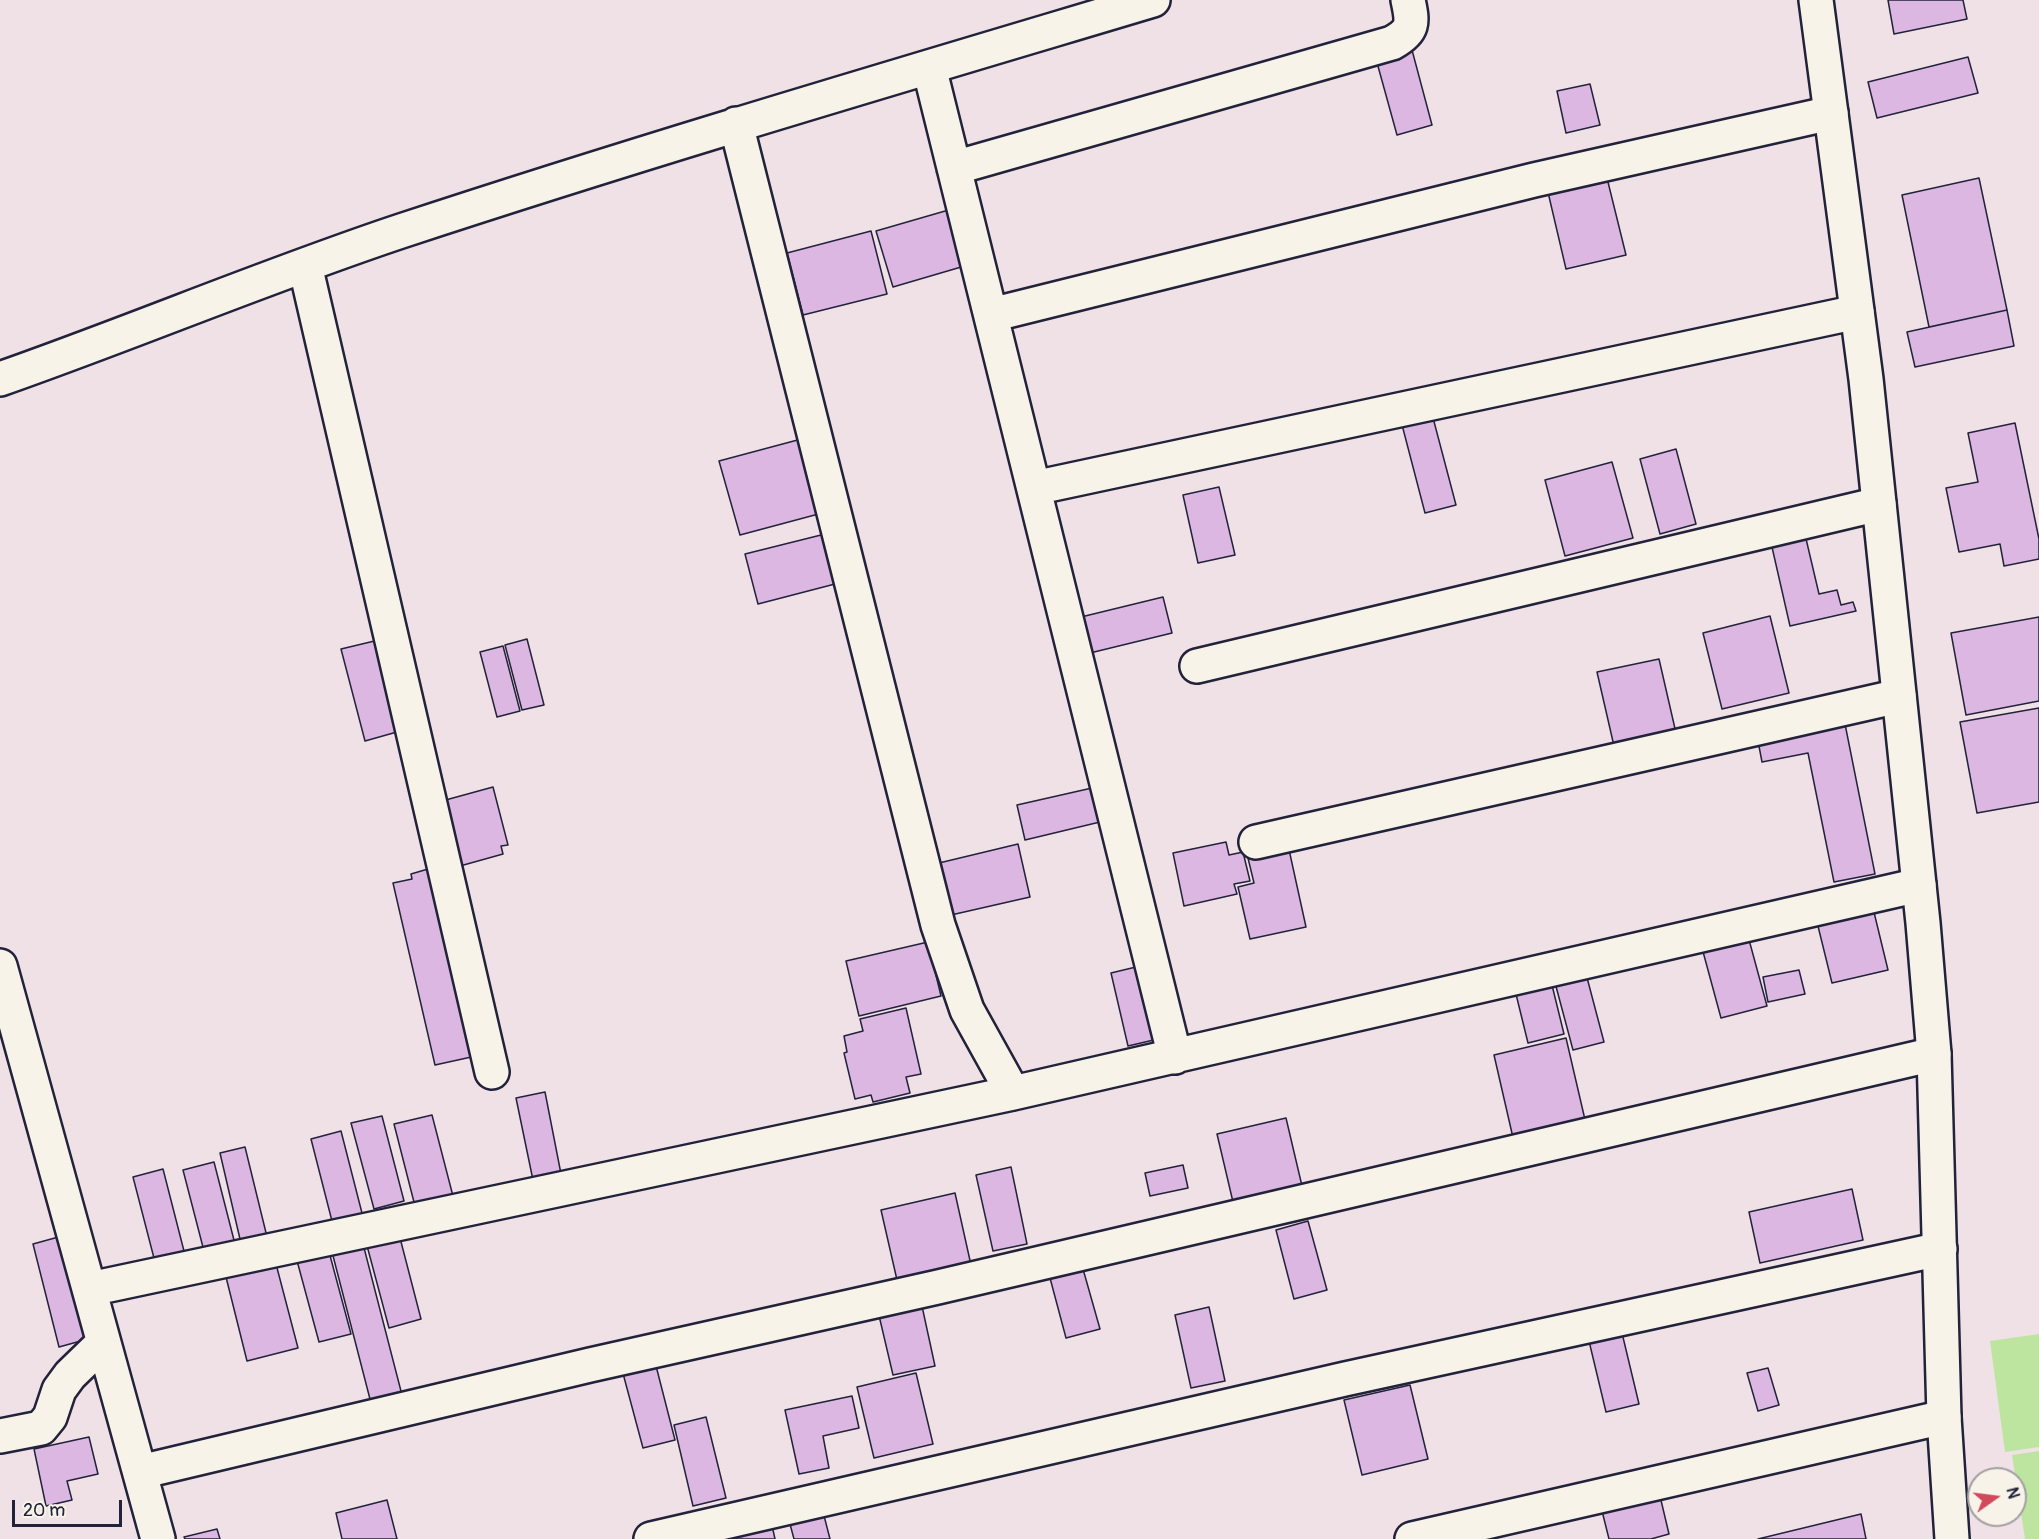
<!DOCTYPE html>
<style>
body{margin:0}
#map{position:relative;width:2039px;height:1539px;overflow:hidden;background:#efe1e6;font-family:Pangolin,sans-serif}
canvas{display:block}
.north{position:absolute;left:1967px;top:1467px;width:60px;height:60px;box-sizing:border-box;background:#f7f3e8;border:2px solid #a29fa3;border-radius:50%;rotate:76deg;font-size:16px;font-weight:700;line-height:24px;text-align:center;color:#22223b}
.north::after{content:'';display:block;margin:auto;width:21px;height:27px;background:#d1495b;clip-path:polygon(50% 0,100% 100%,50% 72%,0 100%)}
.scale{position:absolute;left:12px;top:1500px;width:110px;height:27px;box-sizing:border-box;border:3px solid #22223b;border-top:0;padding-left:8px;font-size:18px;line-height:21px;white-space:nowrap;color:#22223b;-webkit-text-stroke:4px #f7f3e8;paint-order:stroke}
</style>
<div id="map">
<canvas width="2039" height="1539"></canvas>
<div class="north">N</div>
<div class="scale">20 m</div>
</div>
<script>
const g = document.querySelector('canvas').getContext('2d');
g.lineJoin = 'round';
function fill(path, color) {
  g.fillStyle = color;
  g.fill(path, 'evenodd');
}
function trace(path, color, width, dash) {
  g.strokeStyle = color;
  g.lineWidth = width;
  g.lineCap = dash ? 'butt' : 'round';
  g.setLineDash(dash || []);
  g.stroke(path);
}
const green = new Path2D(`
 M2039,1334V1447L2005,1452L1990,1341Z
 M2039,1451V1539H2025L2012,1455Z`);
const building = new Path2D(`
 M1888,0H1963L1967,19L1894,34Z
 M1412,50L1432,125L1397,135L1376,59Z
 M1968,57L1978,93L1877,118L1868,82Z
 M1590,84L1600,125L1566,133L1557,91Z
 M1606,174L1626,255L1566,269L1547,188Z
 M1979,178L2007,310L1929,327L1902,195Z
 M952,209L968,265L893,287L876,231Z
 M871,231L887,294L803,315L787,253Z
 M2007,310L2014,346L1915,367L1907,332Z
 M1432,414L1456,505L1425,513L1401,421Z
 M2015,423L2039,539V559L2004,566L2000,544L1959,552L1946,488L1978,482L1968,433Z
 M805,438L826,512L740,535L719,461Z
 M1676,449L1696,524L1660,534L1640,459Z
 M1612,462L1633,538L1565,556L1545,480Z
 M1219,487L1235,555L1198,563L1183,495Z
 M1803,526L1819,594L1837,590L1841,605L1853,602L1856,611L1790,626L1769,534Z
 M829,533L840,573L833,575L835,584L758,604L745,554Z
 M1163,597L1172,633L1090,653L1081,617Z
 M1770,616L1789,693L1722,709L1703,633Z
 M2039,617V701L1966,715L1951,633Z
 M387,638L404,730L365,741L341,649Z
 M527,639L544,705L522,710L505,645Z
 M503,646L520,711L497,717L480,652Z
 M1659,659L1676,733L1614,746L1597,672Z
 M2039,708V802L1977,813L1960,722Z
 M1845,724L1875,874L1834,882L1808,753L1762,762L1758,741Z
 M493,787L508,845L501,846L503,854L460,866L442,801Z
 M1092,788L1100,822L1025,840L1017,805Z
 M1226,842L1229,855L1243,852L1250,881L1234,884L1237,894L1184,906L1173,853Z
 M1018,844L1030,897L951,915L939,863Z
 M1288,845L1306,927L1250,939L1238,887L1254,883L1247,854Z
 M428,869L485,1054L435,1065L393,883L412,879L411,874Z
 M1872,904L1888,970L1832,983L1816,918Z
 M1748,936L1767,1006L1721,1018L1702,948Z
 M928,942L941,996L859,1016L846,961Z
 M1140,966L1158,1039L1128,1046L1111,973Z
 M1585,970L1604,1042L1573,1050L1554,979Z
 M1799,970L1805,994L1768,1002L1763,977Z
 M1550,977L1564,1034L1528,1043L1514,986Z
 M906,1008L921,1074L906,1077L910,1093L873,1102L871,1095L855,1099L844,1053L847,1052L844,1036L863,1031L860,1019Z
 M1566,1038L1586,1124L1514,1142L1494,1055Z
 M545,1092L562,1179L534,1185L516,1098Z
 M432,1115L454,1200L416,1210L394,1124Z
 M382,1116L404,1201L374,1209L351,1123Z
 M1286,1118L1302,1186L1233,1202L1217,1134Z
 M341,1131L363,1217L333,1225L311,1139Z
 M245,1147L269,1245L243,1252L220,1153Z
 M214,1162L236,1248L205,1255L183,1170Z
 M1183,1165L1188,1188L1150,1196L1145,1173Z
 M1011,1167L1027,1244L993,1251L976,1175Z
 M163,1169L185,1255L155,1262L133,1177Z
 M1852,1189L1863,1240L1760,1263L1749,1212Z
 M955,1193L971,1265L897,1280L881,1210Z
 M1308,1221L1327,1290L1294,1299L1276,1230Z
 M399,1234L421,1319L389,1328L366,1242Z
 M62,1236L88,1339L59,1347L33,1244Z
 M362,1240L402,1395L371,1403L331,1248Z
 M328,1248L351,1334L319,1342L296,1257Z
 M276,1264L298,1348L247,1361L226,1277Z
 M1083,1269L1100,1329L1066,1338L1050,1278Z
 M920,1297L935,1366L893,1375L877,1307Z
 M1209,1307L1225,1381L1191,1388L1175,1315Z
 M1622,1333L1639,1404L1606,1412L1589,1341Z
 M654,1358L675,1440L643,1448L621,1366Z
 M1768,1368L1779,1405L1758,1411L1747,1373Z
 M916,1373L933,1444L874,1458L857,1387Z
 M1410,1385L1428,1459L1362,1475L1344,1400Z
 M852,1396L859,1428L823,1436L829,1468L799,1474L785,1410Z
 M706,1417L726,1498L693,1506L674,1425Z
 M89,1437L98,1474L67,1481L72,1500L46,1506L34,1449Z
 M1660,1496L1669,1534L1651,1539H1609L1602,1511Z
 M387,1500L397,1539H342L336,1513Z
 M821,1504L830,1539H794L787,1513Z
 M1861,1514L1866,1539H1758Z
 M771,1521L775,1539H717Z
 M217,1529L220,1539H185L184,1537Z`);
const street = new Path2D(`
 M929,67L1175,1057
 M736,124L938,925L967,1010L1013,1093
 M954,168L1392,43C1414,31 1413,23 1408,0
 M305,265L492,1072
 M991,315L1534,180L1831,113
 M0,379C134,332 266,276 401,231C650,149 902,75 1153,0
 M1034,488L1857,312
 M1197,666L1879,504
 M1256,842L1899,696
 M0,966L158,1539
 M90,1289L1013,1093L1919,885
 M0,1436L41,1428L50,1417L59,1390L70,1375L103,1343
 M140,1472L590,1365L938,1287L1934,1054
 M651,1539L1345,1379L1940,1249
 M1412,1539L1944,1417`);
const secondary = new Path2D(`
 M1816,0L1866,379L1923,923L1934,1054L1944,1417L1952,1539`);
fill(green, '#bee5a0');
fill(building, '#dbb7e1');
trace(building, '#22223b', 1.5);
trace(street, '#22223b', 38);
trace(secondary, '#22223b', 38);
trace(street, '#f7f3e8', 33);
trace(secondary, '#f7f3e8', 33);
</script>
